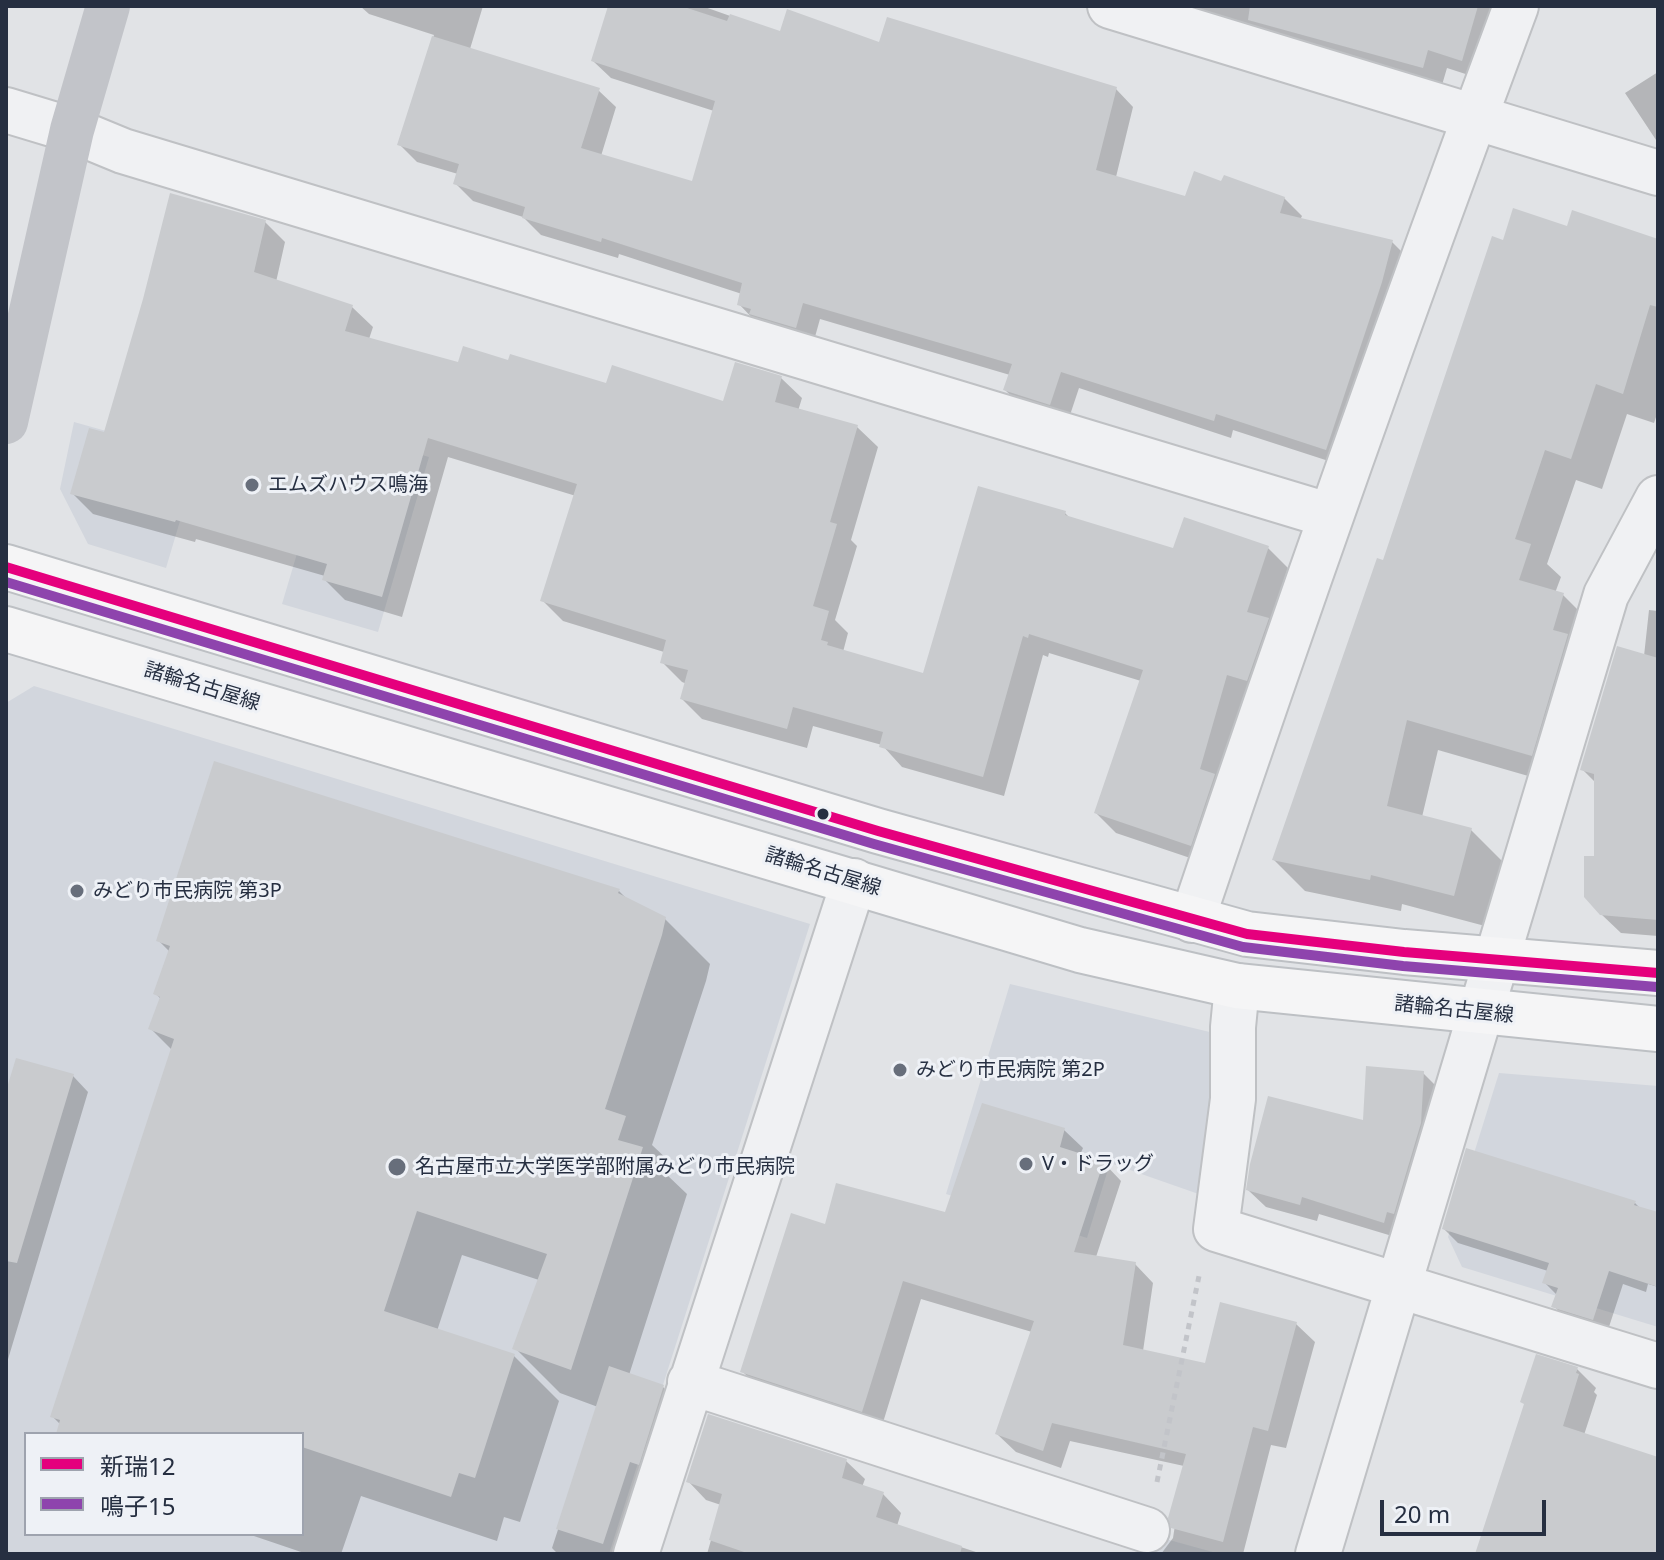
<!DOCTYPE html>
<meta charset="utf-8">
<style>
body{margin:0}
#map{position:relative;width:1664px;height:1560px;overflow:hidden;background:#e1e3e6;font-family:"Noto Sans","Noto Sans JP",sans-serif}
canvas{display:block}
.frame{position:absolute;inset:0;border:8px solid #262f41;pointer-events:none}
.legend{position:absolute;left:24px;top:1432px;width:280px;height:104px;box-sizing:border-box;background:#eef1f6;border:2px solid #9ea3ae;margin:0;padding:10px 14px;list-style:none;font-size:24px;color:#262f41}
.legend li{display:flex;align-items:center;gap:16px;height:40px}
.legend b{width:40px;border:2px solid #9ea3ae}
.scale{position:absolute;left:1380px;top:1500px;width:166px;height:36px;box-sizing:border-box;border:4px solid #262f41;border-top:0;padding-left:10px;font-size:24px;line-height:28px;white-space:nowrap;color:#262f41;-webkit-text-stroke:6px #eef1f6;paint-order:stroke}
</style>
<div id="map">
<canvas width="1664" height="1560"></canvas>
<div class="frame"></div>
<ul class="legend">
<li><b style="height:10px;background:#e5007d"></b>新瑞12</li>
<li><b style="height:10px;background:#8e44ad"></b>鳴子15</li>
</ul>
<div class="scale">20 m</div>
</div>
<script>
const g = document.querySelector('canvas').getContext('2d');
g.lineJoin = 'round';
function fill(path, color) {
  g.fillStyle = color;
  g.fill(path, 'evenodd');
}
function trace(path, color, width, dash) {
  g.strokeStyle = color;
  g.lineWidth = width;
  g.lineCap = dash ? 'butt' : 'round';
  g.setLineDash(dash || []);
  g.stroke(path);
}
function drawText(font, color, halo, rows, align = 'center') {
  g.font = font + ' "Noto Sans","Noto Sans JP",sans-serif';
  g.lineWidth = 6;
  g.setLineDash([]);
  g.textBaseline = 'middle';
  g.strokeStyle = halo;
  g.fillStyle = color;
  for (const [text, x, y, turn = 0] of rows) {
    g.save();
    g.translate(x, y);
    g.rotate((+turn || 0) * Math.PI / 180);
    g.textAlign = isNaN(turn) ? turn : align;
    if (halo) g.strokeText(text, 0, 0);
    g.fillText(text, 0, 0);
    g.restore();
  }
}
const built = new Path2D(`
 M74,422L199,457L166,568L88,544L60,489Z
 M334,429L429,457L378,632L282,604Z
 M34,686L810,924L609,1554H6V703ZM26,1434H302V1534H26Z
 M1010,984L1218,1034L1210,1198L1110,1163L1087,1238L946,1194Z
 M1499,1073L1658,1086V1327L1462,1267L1448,1237Z
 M1155,1536L1220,1554H1153Z`);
const shadow = new Path2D(`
 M360,6H483L470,49L598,90L616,107L601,156L693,184L714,111L611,78L593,61L609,6H702L781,34L880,45L1116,89L1133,107L1116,177L1187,198H1284L1302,216L1300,220L1392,242L1409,259L1344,466L1233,430L1231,438L1079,388L1068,421L1023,407L1005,390L1010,375L820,319L813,344L756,322L739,304L742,294L619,254L618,258L541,235L523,217L473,201L455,183L458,174L417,162L399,144L434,35L369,14Z
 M1174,6H1497L1481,79L1447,68L1442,85Z
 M1658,72V143L1625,93Z
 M265,222L285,242L276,282L352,307L373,327L369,339L460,364L509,363L607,385L724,404L781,378L802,398L798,411L857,427L878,447L851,540L857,546L835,620L848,633L843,652L925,675L1065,513L1072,520L1175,551L1268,548L1288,568L1270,622L1288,640L1211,865L1116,833L1096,813L1141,681L1049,653L1048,657L1043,655L1004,796L902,767L882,745L813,726L807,748L702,719L682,699L687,684L682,682L662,662L664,652L563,621L543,601L576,496L448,457L402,617L345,600L324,579L325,576L196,539L195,542L93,514L73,494L106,434Z
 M1569,228L1658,241V411L1654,423L1627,414L1602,489L1576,480L1547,564L1561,577L1555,593L1563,595L1594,626L1563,786L1438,750L1422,817L1471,830L1502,861L1485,926L1402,904L1401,911L1305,891L1274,860L1504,242Z
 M1649,610L1658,611V936L1621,933L1601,914L1596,858V783L1582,769L1644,656Z
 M619,891L628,900L664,918L710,964L706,981L652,1145L670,1162L666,1174L687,1194L629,1375L663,1387L682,1405L624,1554H558L552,1548L598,1407L560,1393L515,1348L539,1280L462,1255L437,1331L514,1356L559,1401L520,1522L504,1517L497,1541L361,1496L341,1554H307L248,1534H302V1434H58L61,1425L52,1416L172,1050L150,1028L161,999L155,993L170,952L159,941Z
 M1423,1073L1441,1091L1402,1239L1319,1214L1317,1221L1266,1207L1248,1190L1365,1123Z
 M73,1076L88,1092L6,1366V1098Z
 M1064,1130L1083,1148L1080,1155L1103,1162L1121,1181L1096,1257L1135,1264L1153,1283L1143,1351L1206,1365L1296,1324L1315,1342L1286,1448L1271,1445L1243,1554H1161L1173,1538L1184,1466L1070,1441L1061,1468L1016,1452L997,1434L1032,1332L921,1299L881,1429L761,1390L742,1371L826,1227L946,1215Z
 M1635,1203L1641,1209L1658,1214V1287L1648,1284L1646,1292L1623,1284L1607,1333L1568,1321L1554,1306L1557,1295L1544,1282L1548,1271L1458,1243L1444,1229Z
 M1577,1369L1596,1388L1594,1392L1597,1395L1584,1435L1658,1460V1554H1488Z
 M846,1461L865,1479L862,1487L883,1494L901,1513L897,1526L982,1554H707L721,1505L706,1500L688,1481Z`);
const building = new Path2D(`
 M608,6H681L727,21L730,14L780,31L787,9L879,42L887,17L1117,87L1096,170L1185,196L1194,171L1221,181L1224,175L1285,197L1280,213L1393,240L1382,282L1326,450L1216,414L1214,421L1061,372L1050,405L1003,390L1012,364L803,303L796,328L749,314L751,309L737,305L742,283L602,238L601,242L522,218L525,207L453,184L459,164L397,145L432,36L600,88L581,148L692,181L715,101L591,61Z
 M1250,6H1478L1462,61L1428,50L1423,68L1248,20Z
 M170,193L266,220L254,272L353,305L345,331L458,362L463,346L508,360L510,354L606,383L612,365L723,401L735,362L782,376L775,402L858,425L830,522L837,524L813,606L829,611L821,640L828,642L827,645L923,673L978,486L1066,511L1065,515L1173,548L1184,517L1269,546L1247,612L1269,618L1247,681L1227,675L1200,769L1215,774L1191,846L1094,813L1143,670L1029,634L1028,638L1023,636L983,777L879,747L883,732L793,707L787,729L680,699L688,670L660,663L666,640L540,601L577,484L428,438L382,597L322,580L327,564L176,520L175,522L70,494L89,428L104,432L143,299Z
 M1513,208L1567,226L1572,210L1658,239V307L1650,305L1623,394L1596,384L1571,459L1545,450L1515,539L1531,544L1519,580L1564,593L1553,630L1568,634L1532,756L1407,720L1387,806L1472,828L1454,896L1371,875L1370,880L1272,860L1377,558L1383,560L1492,236L1503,240Z
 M1617,646L1658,658V920L1600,915L1584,897V856H1594V774L1580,770Z
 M214,761L620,889L618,893L666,917L662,935L605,1109L626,1116L618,1140L643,1147L571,1370L512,1349L547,1254L417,1211L384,1311L515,1354L475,1478L459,1473L451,1497L302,1447V1434H56L60,1420L50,1417L174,1039L148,1029L160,997L153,994L170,946L156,941Z
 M16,1058L74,1074L17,1263L6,1261V1091Z
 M1366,1066L1424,1071L1421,1123L1394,1214L1387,1212L1384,1223L1302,1197L1300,1205L1246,1190L1250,1164L1268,1096L1363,1120Z
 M982,1103L1065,1128L1060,1147L1104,1161L1074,1252L1136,1262L1123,1345L1205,1363L1220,1302L1297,1322L1268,1431L1253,1427L1223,1542L1171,1528L1168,1518L1186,1454L1052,1423L1043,1451L995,1434L1034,1321L903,1281L862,1412L740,1372L791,1213L825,1224L836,1183L945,1212Z
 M1466,1148L1636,1201L1634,1205L1658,1212V1287L1609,1271L1593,1320L1551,1307L1558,1288L1542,1283L1549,1263L1442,1229Z
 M1536,1354L1578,1367L1576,1373L1579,1374L1563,1426L1658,1457V1554H1475L1524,1404L1520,1402Z
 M609,1366L664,1385L639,1465L630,1462L603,1544L556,1529Z
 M708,1414L847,1459L842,1478L884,1492L876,1517L962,1546L960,1554H750L709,1540L722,1494L686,1482Z`);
const path = new Path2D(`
 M1157,1482L1199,1276`);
const street = new Path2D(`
 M1110,6L1658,173
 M6,110L72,130L123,151L1331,516
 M1192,920C1295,614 1403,309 1516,6
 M1237,986L1233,1027V1099L1216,1229L1658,1366
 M690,1382L1147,1530
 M636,1554L854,881
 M1318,1554L1606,595L1658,498`);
const secondary = new Path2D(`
 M6,422L72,130L108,6`);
const primary = new Path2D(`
 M6,567L878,831L1247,934L1404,952L1658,973
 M6,629L1080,950L1237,986L1658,1029`);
const bus1 = new Path2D(`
 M6,567L878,831L1247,934L1404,952L1658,973`);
const bus2 = new Path2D(`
 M6,582L874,844L1243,947L1403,966L1657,987`);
const markers = [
 [252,485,8,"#676e7b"],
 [823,814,7,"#262f41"],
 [77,891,8,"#676e7b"],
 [900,1070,8,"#676e7b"],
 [1026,1164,8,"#676e7b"],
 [397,1167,10,"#676e7b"]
];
const poiNames = [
 ["エムズハウス鳴海",268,485],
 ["みどり市民病院 第3P",93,891],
 ["みどり市民病院 第2P",916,1070],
 ["V・ドラッグ",1042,1164],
 ["名古屋市立大学医学部附属みどり市民病院",415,1167]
];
const streetNames = [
 ["諸輪名古屋線",202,687,17],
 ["諸輪名古屋線",823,872,17],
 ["諸輪名古屋線",1454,1010,6]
];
fill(built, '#d2d6dd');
fill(shadow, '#0003');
fill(building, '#c9cbce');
trace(street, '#bfc1c4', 48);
trace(primary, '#bdc0c4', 48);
trace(path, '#c2c4c9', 5, [6, 6]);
trace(street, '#f0f1f3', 44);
trace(secondary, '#c2c4c9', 44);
trace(primary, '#f5f5f6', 44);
trace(bus1, '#e5007d', 10);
trace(bus2, '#8e44ad', 10);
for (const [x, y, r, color] of markers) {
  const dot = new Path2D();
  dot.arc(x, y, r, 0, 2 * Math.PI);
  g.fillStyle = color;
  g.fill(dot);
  trace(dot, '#eef1f6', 3);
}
drawText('20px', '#262f41', '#eef1f6', poiNames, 'left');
drawText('20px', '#262f41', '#eef1f6', streetNames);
</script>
